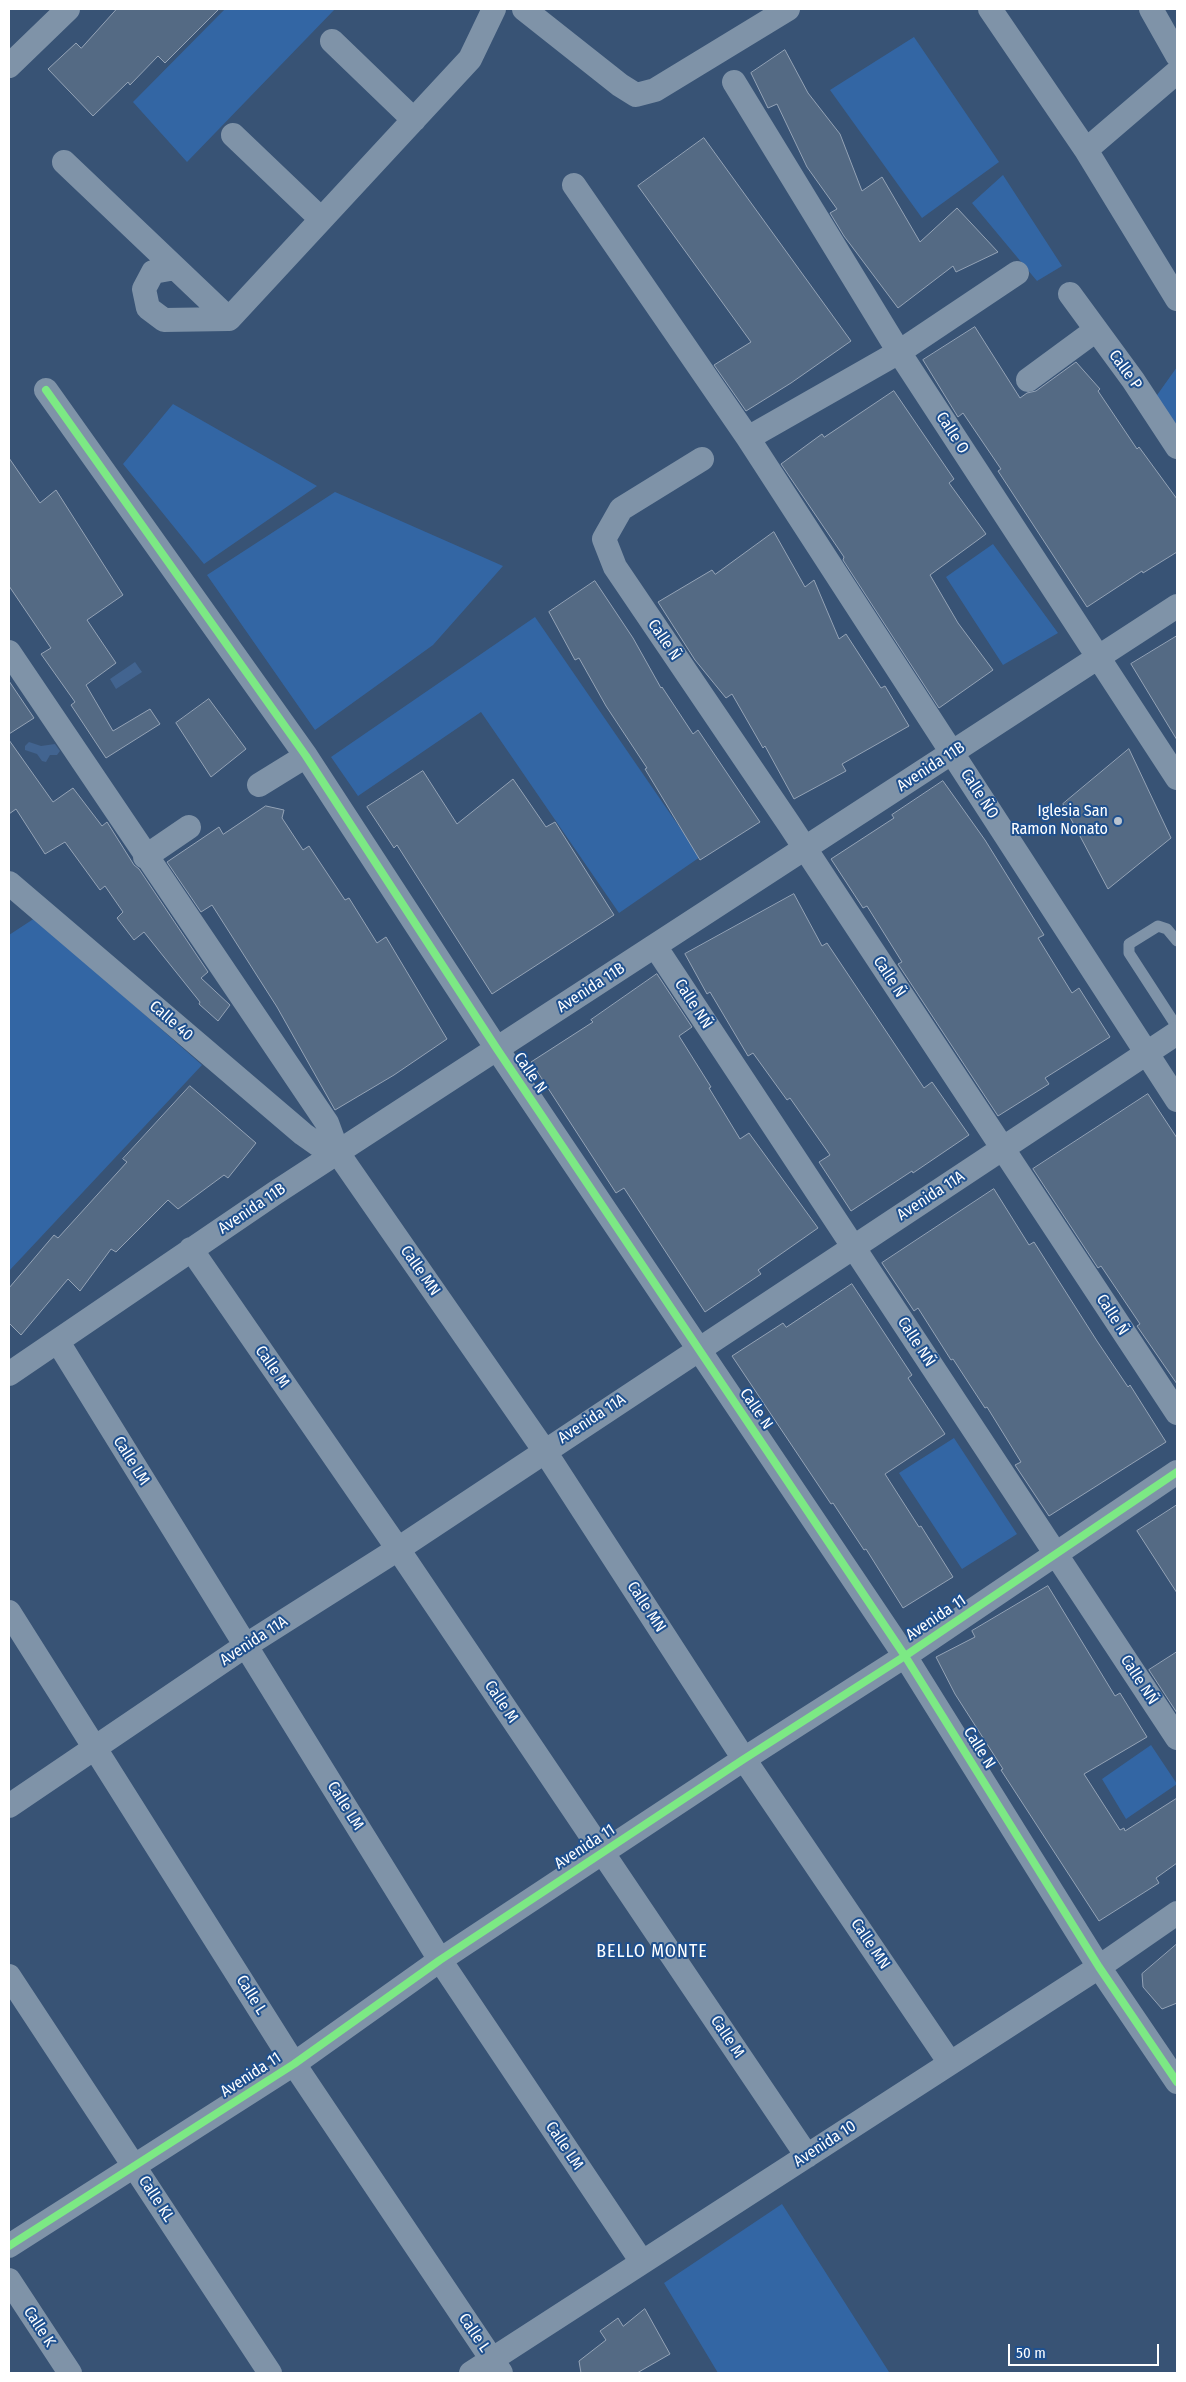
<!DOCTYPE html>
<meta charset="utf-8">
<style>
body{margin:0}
#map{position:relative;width:1186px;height:2382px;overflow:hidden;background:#385375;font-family:"Fira Sans Condensed",sans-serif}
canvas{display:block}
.frame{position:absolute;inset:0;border:10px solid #fff;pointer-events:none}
.scale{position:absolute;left:1008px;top:2344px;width:151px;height:22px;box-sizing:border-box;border:2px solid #fff;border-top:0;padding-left:6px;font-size:15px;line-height:18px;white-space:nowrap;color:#fff;-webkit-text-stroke:4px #1f508e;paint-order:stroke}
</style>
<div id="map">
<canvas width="1186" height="2382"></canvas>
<div class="frame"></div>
<div class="scale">50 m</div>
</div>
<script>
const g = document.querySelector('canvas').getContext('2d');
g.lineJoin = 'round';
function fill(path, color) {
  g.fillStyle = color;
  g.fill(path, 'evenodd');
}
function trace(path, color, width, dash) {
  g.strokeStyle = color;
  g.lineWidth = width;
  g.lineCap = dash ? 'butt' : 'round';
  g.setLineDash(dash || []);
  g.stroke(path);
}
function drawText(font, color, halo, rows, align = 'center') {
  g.font = font + ' "Fira Sans Condensed",sans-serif';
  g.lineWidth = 4;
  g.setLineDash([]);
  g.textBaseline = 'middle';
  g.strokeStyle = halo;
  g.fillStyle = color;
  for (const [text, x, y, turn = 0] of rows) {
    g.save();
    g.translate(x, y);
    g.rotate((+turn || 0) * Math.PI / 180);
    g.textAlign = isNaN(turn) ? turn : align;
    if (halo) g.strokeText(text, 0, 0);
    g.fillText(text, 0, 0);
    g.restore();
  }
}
const green = new Path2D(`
 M225,9H335L187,162L133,102Z
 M914,37L999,162L922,218L830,90Z
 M1003,175L1062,266L1037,281L972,203Z
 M1177,367V429L1155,398Z
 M173,404L317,486L204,564L123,464Z
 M335,492L503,566L433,645L315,730L207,575Z
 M993,544L1058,633L1003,665L946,577Z
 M535,617L700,857L619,913L481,712L358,796L331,757Z
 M35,918L202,1065L9,1271V935Z
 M954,1438L1017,1534L962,1569L899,1473Z
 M1151,1745L1177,1784L1126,1819L1102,1779Z
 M782,2204L889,2372L886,2373H718L664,2283Z`);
const water = new Path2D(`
 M135,662L142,672L116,689L110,679Z
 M29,742L41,746L55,744L60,751L57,755H50L46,762L42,761L37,754L25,750V746Z`);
const building = new Path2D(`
 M117,9H219L165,63L158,56L130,85L128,82L93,116L48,69L76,43L81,48Z
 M785,50L808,93L840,134L862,191L882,177L920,242L957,208L998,252L956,272L953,266L898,308L844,236L830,213L837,209L807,167L777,104L768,108L751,73Z
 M704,138L851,341L791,383L746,411L714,365L751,342L638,186Z
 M975,327L1020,398L1027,393L1036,391L1076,362L1100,389L1098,391L1137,449L1139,447L1177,499V552L1143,573L1142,571L1087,607L998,471L1001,469L963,413L958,417L923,360Z
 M894,391L954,479L949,483L986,534L930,575L958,623L993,670L939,708L843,560L844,557L781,464L822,434L824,437Z
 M9,458L40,503L56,490L123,595L87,620L116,663L86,685L113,731L150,709L160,724L106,758L71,705L75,702L41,654L51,648L9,586Z
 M774,532L805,587L814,580L839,639L846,634L881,688L885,686L909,726L842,764L846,771L794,799L765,746L763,748L732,694L726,698L695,660L658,602L712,570L715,574Z
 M595,581L633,638L661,688L662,687L693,734L698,730L760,822L700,860L645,769L647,768L606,706L579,658L575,660L549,612Z
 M1177,636V740L1131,664Z
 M9,681L34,718L9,734Z
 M209,699L246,749L211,777L176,723Z
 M9,740L53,802L73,788L102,826L107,822L134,865L139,869L208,972L201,978L230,1005L218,1021L199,1004L200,1002L144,932L134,940L117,918L123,912L105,886L100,890L65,842L45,854L16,809L9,814Z
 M1129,749L1171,838L1108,889L1063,804Z
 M423,771L457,824L513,779L546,827L555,822L614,915L492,994L397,845L394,848L367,807Z
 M943,781L985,840L1044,935L1038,938L1072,993L1079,988L1110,1037L1045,1078L1049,1084L998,1116L898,964L902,962L867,906L863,908L831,859L894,818L892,815Z
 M266,806L284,810L282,818L303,850L309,846L345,900L349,898L377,943L386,937L447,1039L394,1075L335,1110L277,1007L212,905L201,912L167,862L219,827L223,834Z
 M794,894L822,946L827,943L924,1088L932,1082L969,1135L913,1173L912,1171L851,1211L819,1162L830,1155L790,1098L787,1100L753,1053L748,1056L710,992L707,994L685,954Z
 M657,974L692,1027L679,1036L711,1087L709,1088L740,1139L749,1133L818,1228L758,1270L761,1274L705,1312L624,1188L616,1193L531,1062L593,1022L591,1020Z
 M190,1086L256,1143L228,1178L224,1175L178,1209L168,1200L116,1252L111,1249L80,1291L68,1279L21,1335L9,1323V1288L54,1235L58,1238L127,1162L123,1159Z
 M1148,1094L1177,1138V1384L1137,1326L1140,1324L1101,1266L1098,1268L1033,1169Z
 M994,1189L1029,1245L1034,1242L1097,1341L1128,1387L1130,1385L1166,1442L1049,1516L1015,1465L1021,1462L987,1407L985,1408L953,1359L951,1360L918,1308L914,1311L882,1263Z
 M852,1284L912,1375L908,1378L945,1434L885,1474L919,1527L921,1526L953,1577L903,1608L866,1549L864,1550L833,1503L831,1504L732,1356L783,1323L786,1327Z
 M1177,1505V1593L1137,1531Z
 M1048,1586L1115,1696L1120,1693L1147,1737L1084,1774L1120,1830L1124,1828L1125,1831L1177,1798V1863L1156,1878L1159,1883L1099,1921L1001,1770L1003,1769L955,1694L936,1657L975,1637L972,1631Z
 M1177,1652V1713L1149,1670Z
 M1177,1944V2003L1162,2009L1143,1987L1142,1974Z
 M645,2309L670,2354L637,2373H581L579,2361L606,2340L600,2331L618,2318L623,2326Z`);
const service = new Path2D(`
 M1177,941L1167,929L1158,926L1129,944V953L1177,1027`);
const minor = new Path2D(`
 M524,9L620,85L636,95L655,90L788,9
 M990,9L1086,150L1177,299
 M1151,9L1177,55
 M332,41L414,120
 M9,66L68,9
 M734,82L899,352L1177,778
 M233,135L321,219
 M1086,150L1177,72
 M64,162L229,319L470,59L494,9
 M574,185L748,438L1177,1100
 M175,268L153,272L144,289L148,308L164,320L229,319
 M1070,294L1133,380L1177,447
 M1028,380L1096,330
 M46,390L306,756L497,1049L905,1656L1099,1967L1177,2082
 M748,438L899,352L1017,273
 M702,459L621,509L604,539L615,567L789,824L1177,1413
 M9,652L327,1123L338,1153L544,1450L744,1759L950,2063
 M259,785L306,756
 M145,857L189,827
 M9,883L303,1134L320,1146L338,1153
 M655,946L1177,1738
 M191,1249L398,1549L807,2156
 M58,1342L440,1960L642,2262
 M9,1374L275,1193L1177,606
 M9,1612L294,2064L501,2373
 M9,1806L245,1646L398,1549L1177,1033
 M9,1976L270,2373
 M9,2246L294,2064L440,1960L744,1759L905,1656L1177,1472
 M9,2280L70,2373
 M471,2373L1099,1967L1177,1913`);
const cycleway = new Path2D(`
 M46,390L306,756L497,1049L905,1656L1099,1967L1177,2082
 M9,2246L294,2064L440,1960L744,1759L905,1656L1177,1472`);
const markers = [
 [1118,821,5,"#b9c3cf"]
];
const streetNames = [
 ["Calle P",1125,370,54],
 ["Calle O",952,433,57],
 ["Calle Ñ",664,640,56],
 ["Avenida 11B",931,767,-33],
 ["Calle ÑO",979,794,57],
 ["Calle Ñ",889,977,57],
 ["Avenida 11B",591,988,-33],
 ["Calle NÑ",693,1004,57],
 ["Calle 40",171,1021,41],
 ["Calle N",530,1073,56],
 ["Avenida 11A",931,1196,-33],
 ["Avenida 11B",252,1209,-34],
 ["Calle MN",420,1271,55],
 ["Calle Ñ",1112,1315,57],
 ["Calle NÑ",916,1342,57],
 ["Calle M",272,1367,55],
 ["Calle N",756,1409,56],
 ["Avenida 11A",592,1419,-33],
 ["Calle LM",131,1461,58],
 ["Calle MN",646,1607,57],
 ["Avenida 11",936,1618,-34],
 ["Avenida 11A",254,1641,-33],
 ["Calle NÑ",1139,1680,57],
 ["Calle M",501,1702,56],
 ["Calle N",979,1748,58],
 ["Calle LM",345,1806,58],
 ["Avenida 11",585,1847,-33],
 ["Calle MN",870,1944,56],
 ["Calle L",251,1995,58],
 ["Calle M",727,2037,56],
 ["Avenida 11",251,2075,-33],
 ["Avenida 10",825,2144,-33],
 ["Calle LM",564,2146,56],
 ["Calle KL",156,2199,57],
 ["Calle K",39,2327,57],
 ["Calle L",474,2333,56]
];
const poiNames = [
 ["Iglesia San",1108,812],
 ["Ramon Nonato",1108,830]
];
const neighbourhoodNames = [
 ["BELLO MONTE",652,1952]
];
fill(green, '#3366a4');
fill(water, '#426490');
fill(building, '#546a84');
trace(building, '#94a3b6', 1);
trace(service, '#7f93a8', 11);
trace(minor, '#7f93a8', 24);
trace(cycleway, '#7ce984', 8);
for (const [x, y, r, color] of markers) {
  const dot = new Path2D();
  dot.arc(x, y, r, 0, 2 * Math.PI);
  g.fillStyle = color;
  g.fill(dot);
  trace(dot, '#1f508e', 2);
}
drawText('16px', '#fff', '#1f508e', streetNames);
drawText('16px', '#fff', '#1f508e', poiNames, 'right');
g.letterSpacing = '1px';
drawText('18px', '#fff', '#1f508e', neighbourhoodNames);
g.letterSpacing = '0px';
</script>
